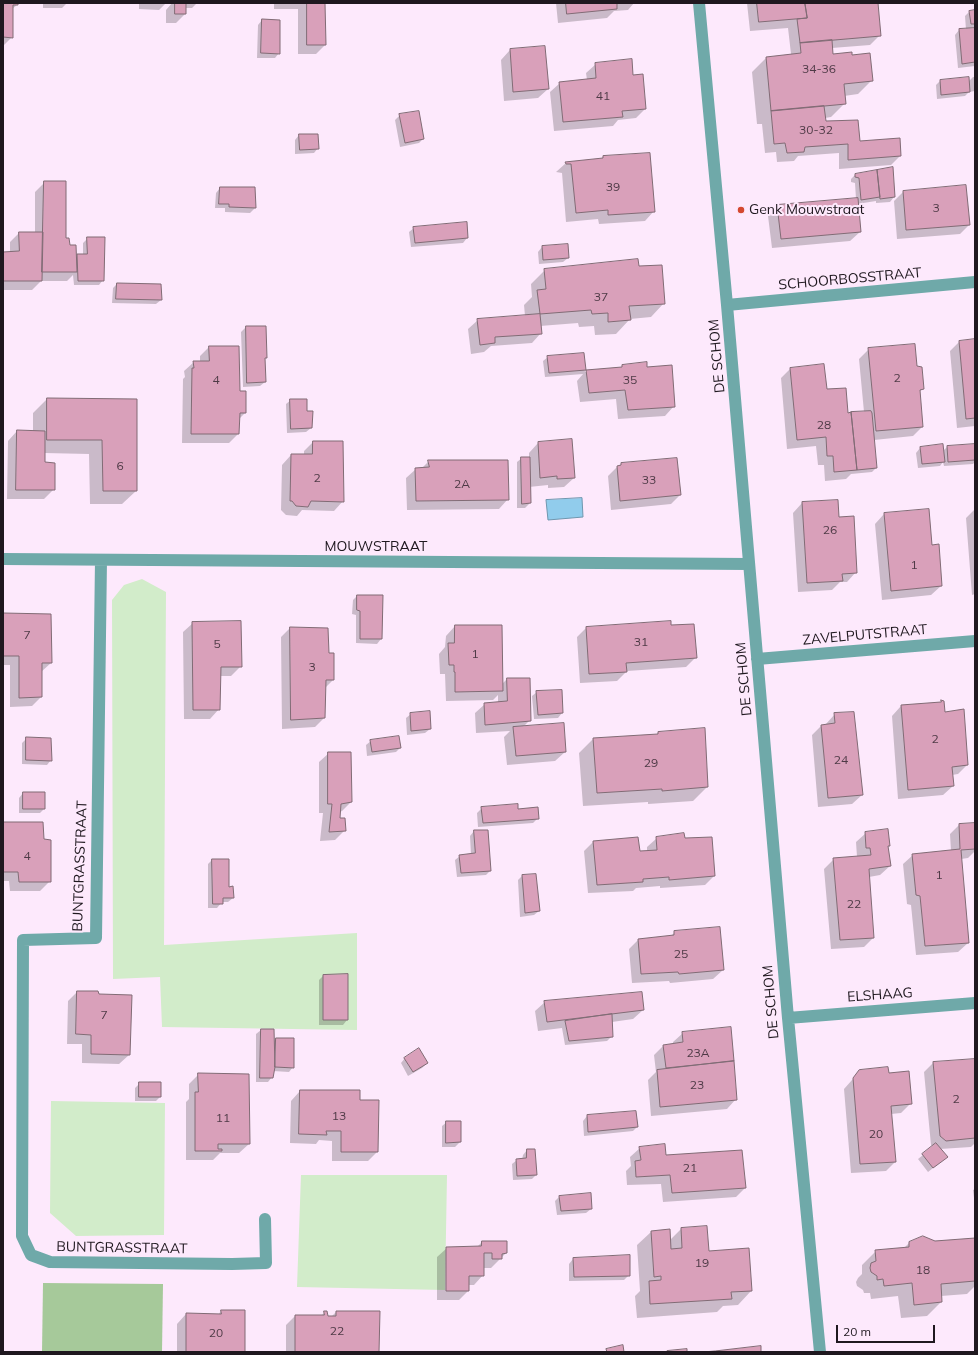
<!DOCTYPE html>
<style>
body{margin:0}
#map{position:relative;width:978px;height:1355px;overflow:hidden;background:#fde9fc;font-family:Mulish,sans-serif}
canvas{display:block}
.frame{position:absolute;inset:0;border:4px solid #1f181f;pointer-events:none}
.scale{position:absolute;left:836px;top:1325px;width:99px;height:18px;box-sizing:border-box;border:2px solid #1f181f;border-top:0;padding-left:5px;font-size:12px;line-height:14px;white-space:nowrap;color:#1f181f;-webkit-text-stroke:3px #fde9fc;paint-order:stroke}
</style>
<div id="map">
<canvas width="978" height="1355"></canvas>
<div class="frame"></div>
<div class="scale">20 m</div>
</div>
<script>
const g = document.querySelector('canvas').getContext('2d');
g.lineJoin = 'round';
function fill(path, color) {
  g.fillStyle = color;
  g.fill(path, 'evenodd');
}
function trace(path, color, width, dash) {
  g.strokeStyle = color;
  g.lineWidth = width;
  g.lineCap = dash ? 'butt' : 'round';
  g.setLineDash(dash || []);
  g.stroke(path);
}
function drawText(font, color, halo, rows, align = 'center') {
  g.font = font + ' Mulish,sans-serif';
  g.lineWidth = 4;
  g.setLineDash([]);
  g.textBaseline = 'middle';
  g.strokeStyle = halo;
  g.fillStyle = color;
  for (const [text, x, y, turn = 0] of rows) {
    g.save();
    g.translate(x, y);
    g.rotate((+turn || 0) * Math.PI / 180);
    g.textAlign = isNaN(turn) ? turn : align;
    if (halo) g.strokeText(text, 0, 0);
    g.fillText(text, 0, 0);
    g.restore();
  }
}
const green = new Path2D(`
 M142,579L166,592L164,945L357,933V1030L162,1027L160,977L113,979L112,600L124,585Z
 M51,1101L165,1103L164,1235L76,1236L50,1213Z
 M301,1175H447L445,1290L297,1287Z`);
const forest = new Path2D(`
 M43,1283L163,1284L162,1352H42Z`);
const water = new Path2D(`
 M582,498L583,517L548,520L546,500Z`);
const shadow = new Path2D(`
 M3,3H17V5L12,9V37L3,46Z
 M43,3H67L62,8H43Z
 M139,3H166L159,10L139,9Z
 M172,3H197L192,8H185V14L176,23H166V10Z
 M274,3H324L325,45L316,54H298V9H274Z
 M556,3H634L628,10L614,11L607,18L558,23Z
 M747,3H877L880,35L870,45L832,48L833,55L851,56L872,80L858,94L844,96L845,103L831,117L825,118V122L860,142L900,156L891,165L839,169V153L798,156L794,161L777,162L776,152L765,153L762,124H757L752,72L766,58L789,56L791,54L788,28L750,31Z
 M975,11V27L970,28L971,29H975V66L958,68L955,35L959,30H966L965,16L969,12Z
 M262,20L279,53L275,58H257L258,25Z
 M544,47L548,89L538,98L504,101L501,60L510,50Z
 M596,64L632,76L645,109L636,118L618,120L613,126L554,131L550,92L560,83L587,80L586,73Z
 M973,77H975V91L969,92L965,96L937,99L936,85L940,81L968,82Z
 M400,115L423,139L419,143L400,147L395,120Z
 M299,135L318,148L314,153L295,154V140Z
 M603,157L654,211L645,221L599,224L598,219L566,222L562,173L556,172L566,163L600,160Z
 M855,175L894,197L890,202L876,203V201L857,204L860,232L850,241L772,248L768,216L778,206L856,199L855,183L851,182V179Z
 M45,182L65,239L76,257L77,255H83V243L88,238L103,280L99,285H74L73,275L67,281H41L32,290H3V253H10V242L19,233H35V192Z
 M965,186L969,225L960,234L897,239L894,201L903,192Z
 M220,188H254L255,208L250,213L225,212V208H215L216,193Z
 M414,228L467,238L463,243L411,247L409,232Z
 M542,247L568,258L563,262L539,264L538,252Z
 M638,267L664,303L651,317L630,319L616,334L595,335L594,326L579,327L578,323L540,326L541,333L532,343L491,346L484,352L471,354L468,329L478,320L525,316L524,305L532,297L531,284L545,270Z
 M117,284L161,300L156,304L112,303L113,288Z
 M246,327H265L266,357L264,359L265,382L260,386L243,387L241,332Z
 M975,340V426L957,428L950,351L959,342Z
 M209,347L239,392L245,413L239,419L238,434L229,443H182L183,379L185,377L184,371L194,362H200V356Z
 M869,349L923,388L919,392L922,427L913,436L874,440L876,468L872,472L851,474L846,479L825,481L824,465H818L816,446L787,449L781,378L790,369L823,365L826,390L847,414L864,412L859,359Z
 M583,355L585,372L620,369L623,366L646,368L674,406L665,416L618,419L616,399L580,402L577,381L583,374L545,377L543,361L548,357Z
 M47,399L136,400V491L122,504H90L89,454L44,453V463L54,489L44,499H7L8,441L17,431L33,432V413Z
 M291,400L306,412L311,428L306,432L287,433L286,404Z
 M313,442L343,501L334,511L302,510L297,516L286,515L281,510L282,465L291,455H304V451Z
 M538,443L574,478L564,487L548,488V485L529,487L530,503L525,508H517V462L522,458H529V453Z
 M975,445V462L973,464L944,466L943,462L940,466L918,468L916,453L920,448L943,451L947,447Z
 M429,461L508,499L499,509L407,510L406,478L416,469H421Z
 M622,464L680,495L671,504L611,510L608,476L617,467Z
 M837,501L839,518L856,572L847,582H840L832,590L798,592L793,513L802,503Z
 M975,509V594L972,595L966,518Z
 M928,510L932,546L941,586L931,595L882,600L875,524L884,514Z
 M357,596H382L381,639L377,644L356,643V615L352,614L353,600Z
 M3,614L51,663L41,672V697L32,706L10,707V665H3Z
 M193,623L241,666L231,676H220L219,709L210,719H184L183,632Z
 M455,626L502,684L507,679L530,720L523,727L565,752L555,761L507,765L504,737L510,731L476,733L475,713L485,704L498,703V695L493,700L446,701L445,674H440L439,654L445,647L446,636Z
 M670,626L696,657L686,667L627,671L617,681L580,683L577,637L586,628Z
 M290,628L328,654L333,680L324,689V718L315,727L282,729L281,637Z
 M537,692L562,713L558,718L534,719L532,696Z
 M942,701L944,713L967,765L958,774L952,775L953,786L943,795L898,799L892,716L901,706L940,703Z
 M411,714L430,729L425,733L407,735L406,718Z
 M835,714L862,795L852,804L818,807L812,735L821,726L825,725Z
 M658,733L707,787L693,801L648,804V802L583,806L579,753L593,739L656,735Z
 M27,738L51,760L47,765L22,764V743Z
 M371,741L400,748L396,752L367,756L366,745Z
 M329,753L351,802L342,811L340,812L339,819L345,830L335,840L320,841L323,813H319V762Z
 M23,793L44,809L40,813H19V798Z
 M482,808L518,810L538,818L533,823L478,827L477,813Z
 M3,823L43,840L50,881L40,891H10L9,881H3Z
 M975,824V851L968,858L961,859L968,943L958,952L916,955L911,905L907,904L903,864L913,855L951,851L950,834L959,825Z
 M474,831L490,871L486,875L457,877L455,860L460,856L471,855L470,836Z
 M866,833L889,845L888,847L890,866L880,875L869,877L873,938L864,947L831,949L824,869L834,859L857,857L856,842Z
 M683,834L684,839L714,876L705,885L660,888V886L636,888L633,891L588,893L584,851L593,842L639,852H647V847L657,838Z
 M212,860L233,898L228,902H222L217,908H208V864Z
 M522,876L539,911L534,915L520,917L518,880Z
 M675,932L723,970L713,979L670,983L669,981L632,983L629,949L638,940L670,937Z
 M323,976L347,1020L343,1025H319V980Z
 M77,992L129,1055L119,1064L82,1063V1044H67L68,1001Z
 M545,1002L643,1010L633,1019L612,1022V1036L607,1041L565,1045L562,1028L538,1031L535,1011Z
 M730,1029L736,1099L727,1109L651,1116L648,1080L656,1072L654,1055L663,1046L673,1045V1042L683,1033Z
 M261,1030H273L274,1041L276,1039H293V1067L289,1072L273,1071L272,1077L268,1082H256V1034Z
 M405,1058L427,1063L422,1068L408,1076L401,1063Z
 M975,1060V1143L971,1147L940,1149L942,1161L928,1172L918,1159L933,1147L931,1145L924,1072L933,1063Z
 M860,1071L888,1074L910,1104L901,1113L891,1114L895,1162L886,1171L851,1173L844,1089Z
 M199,1074L249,1144L239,1153H220L213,1160H186V1102L189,1099V1084Z
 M140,1083L160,1097L156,1101H135V1088Z
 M300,1091L359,1101H378L377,1152L368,1161H332V1141L319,1140L316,1144L290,1143L291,1101Z
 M587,1116L637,1127L633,1131L584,1136L583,1121Z
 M447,1122L460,1142L455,1147H442V1126Z
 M640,1148L665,1156L745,1188L736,1197L663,1202L661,1184L627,1185L626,1171L631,1166L630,1157Z
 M527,1150L536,1175L532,1179L513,1180L512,1164L517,1160H522L523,1155Z
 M975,1189V1206L973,1190Z
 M559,1197L591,1209L586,1213L557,1215L555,1201Z
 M681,1229L751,1291L738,1305L723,1306L717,1312L637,1318L635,1296L640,1291L637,1245L651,1232L670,1240Z
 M975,1239V1286L967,1294L941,1296V1302L927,1316L901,1318L898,1296L871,1299L870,1293H864L863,1290L857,1286L856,1282L858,1278L862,1274V1265L876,1251L903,1249L910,1242Z
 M482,1242L506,1253L491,1268H483V1275L474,1285H468V1291L459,1300H437V1257L447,1248L477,1247Z
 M573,1259L629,1275L624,1280L569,1281V1264Z
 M221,1311L244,1352H177V1324L186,1314L218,1315Z
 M325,1312L327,1317H331L336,1312L378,1352H286V1325L295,1316H321Z`);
const building = new Path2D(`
 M3,3H18V5H13V38L3,37Z
 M175,3H186V14H175Z
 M307,3H325L326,45H307Z
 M566,3H617V9L567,14Z
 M757,3H805L807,18L759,22Z
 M805,3H878L881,36L800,43L797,19L807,18Z
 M975,10V24H971L969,11Z
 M262,19L280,20V54L261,53Z
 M975,28V62L962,64L959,29Z
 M832,40L833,54L852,52V55L870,53L873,81L844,84L846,104L771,111L766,57L801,53L800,43Z
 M545,46L549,89L513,92L510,49Z
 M632,59L633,75L643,74L646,109L622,111L623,117L563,122L559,82L596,78L595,63Z
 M969,77L970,92L941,95L940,80Z
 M824,106L826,121L858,120L860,141L900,138L901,156L848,160V144L805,147L804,152L787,153L785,143L774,144L771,111Z
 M419,111L424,139L405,143L399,114Z
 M299,134H318L319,149L300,150Z
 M650,153L655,212L608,215V210L576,213L571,164H566L565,162L603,158V156Z
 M893,167L895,197L880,199L877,170Z
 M877,170L880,197L861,200L859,178L855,177V174Z
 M44,181H66V238H69L70,245H76L77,272H42Z
 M966,185L970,225L906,230L903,191Z
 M220,187H255L256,208L229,207V204H219Z
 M858,198L861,232L781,239L777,205Z
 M467,222L468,238L415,243L413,227Z
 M19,232H43L42,281H3V252L19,251Z
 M87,237H105L104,281H78L77,254H87Z
 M568,244L569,258L543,260L542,246Z
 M638,259L639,266L662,265L665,304L629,306L631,320L608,322V313L592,314L591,310L540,314L537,290L546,289L544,269Z
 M117,283L161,284L162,300L116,299Z
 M540,314L542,334L495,337V343L480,345L477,319Z
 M246,326H266L267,358H265L266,382L247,383Z
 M975,339V418L966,419L959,341Z
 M915,344L917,366L922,367L924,389L920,390L923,427L876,431L868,348Z
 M209,346H239L240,391H246V413H240L239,434H191L192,368H194L193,361H209Z
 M584,353L586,370L549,373L547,356Z
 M647,362V367L672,365L675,407L628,410L625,390L589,393L586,370L622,367V365Z
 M824,364L827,389L846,388L848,413L851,412L857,470L834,472L833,456H827L826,437L797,440L790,368Z
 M47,398L137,399V491H103L102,440H47Z
 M290,399H307V411H313L312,428L291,429Z
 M871,411L872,413L877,468L857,470L851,412Z
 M17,430L45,431V462L55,463V490H16Z
 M572,439L575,478L557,479V476L540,478L538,442Z
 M313,441H343L344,502L311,501L308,507L296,506L292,501H290L291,454H312Z
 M943,444L945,462L922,464L920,447Z
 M975,444V460L948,462L947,446Z
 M521,457H530L531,503L522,504Z
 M677,458L681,495L620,501L617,466L621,465V463Z
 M428,460H508L509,500L416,501L415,468L429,467Z
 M838,500L839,517L854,516L857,573L842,574L843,581L807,583L802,502Z
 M929,509L932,545L939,544L942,586L891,591L884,513Z
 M357,595H383L382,639H360V611L357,610Z
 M3,613L51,614L52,663H42V697L19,698V656H3Z
 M241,621L242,667H221L220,710H193L192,622Z
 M671,621V625L694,624L697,658L626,663L627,672L589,674L586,627Z
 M455,625H502L503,691L455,692V672H454V665H449L448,643H454Z
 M290,627L328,628L329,653H334V680H326L325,718L291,720Z
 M507,678H530L531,721L485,725L484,703L507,701Z
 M562,690L563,713L538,715L536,691Z
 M941,700L944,701L945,712L964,709L968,765L952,767L954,786L908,790L901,705L941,702Z
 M430,711L431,729L411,731L410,713Z
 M854,712L863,795L828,798L821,725L835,723L834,713Z
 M564,723L566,752L516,756L513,727Z
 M705,728L708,787L662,791V789L597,793L593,738L658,734V732Z
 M399,736L401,748L372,752L370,740Z
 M26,737L51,738L52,761L26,760Z
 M328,752H351L352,802L341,804L340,818H345L346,831L329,832L332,804H328Z
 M23,792H45V809H23Z
 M518,804V809L538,807L539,819L483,823L481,807Z
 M3,822H43L44,839L51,840V882H19L18,872H3Z
 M975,823V849L961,850L969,943L925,946L920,896L916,895L912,854L960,849L959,824Z
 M888,829L890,846H888L891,866L869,869L874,938L840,940L833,858L871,855L870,848H866L865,832Z
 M474,830H488L491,871L461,873L459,855L475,853Z
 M684,833L685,838L712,837L715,876L669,880V877L643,879V882L597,885L593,841L638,837L640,851L657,850L656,837Z
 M212,859H229V887L233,886L234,898H223V904H213Z
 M536,874L540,911L525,913L522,875Z
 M720,927L724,970L679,974L678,972L641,974L638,939L674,935V931Z
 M348,974V1020H323V975Z
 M77,991H98L99,994L132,995L130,1055L91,1054V1035L76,1034Z
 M642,992L644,1010L547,1022L544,1001Z
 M612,1014L613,1037L569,1041L565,1021Z
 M731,1027L734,1061L666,1068L663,1045L683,1042L682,1032Z
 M261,1029H274L275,1067L273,1078H260Z
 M276,1038H294V1068L275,1067Z
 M419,1048L428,1063L413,1072L404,1058Z
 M975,1059V1138L946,1141L940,1136L933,1062Z
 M734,1061L737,1100L660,1107L657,1070Z
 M888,1067L889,1073L909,1071L912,1104L891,1106L896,1162L860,1164L853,1078L859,1070Z
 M198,1073L249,1074L250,1144H218V1149H222V1151H195V1092H198Z
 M139,1082H161V1097H139Z
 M300,1090H360V1100H379L378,1152H341V1131H326L327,1135L299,1134Z
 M636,1111L638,1127L588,1132L587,1115Z
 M446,1121H461V1142L446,1143Z
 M936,1143L948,1157L933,1168L922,1154Z
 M665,1144L666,1155L742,1150L746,1188L672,1193L670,1175L636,1177L635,1161L641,1160L639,1147Z
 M527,1149H535L537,1175L517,1176L516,1159L526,1158Z
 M591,1193L592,1209L561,1211L559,1196Z
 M707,1226L709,1251L749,1248L752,1291L731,1292L732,1299L650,1304L649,1281L661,1280V1276L654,1277L651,1231L670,1229L671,1249L682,1248L681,1228Z
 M923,1236L935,1241L975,1238V1281L941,1284L942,1302L914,1305L912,1283L884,1286L883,1279L877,1280V1276L871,1272L870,1268L871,1263L876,1261L875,1250L909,1247V1242Z
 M482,1241H507V1253L502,1254V1259H492V1253H484V1276H469V1291H446V1247L481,1246Z
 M630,1255V1276L574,1277L573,1258Z
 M221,1310H245V1352H186V1313L221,1314Z
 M324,1311H327L328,1316H336V1311H380L379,1352H295V1315H324Z
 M623,1345L624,1352H607L606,1349Z
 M761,1346V1352H703L715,1351Z
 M687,1349V1352H667V1351Z`);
const minor = new Path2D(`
 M699,3L727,305L788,1018L820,1352
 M727,305L975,282
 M3,559L749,564
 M101,560L96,938L23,940L22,1236L31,1255L50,1262L232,1264L266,1263L265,1219
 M757,659L975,641
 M788,1018L975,1003`);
const markers = [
 [741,210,4,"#d4482f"]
];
const numberNames = [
 ["34-36",819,69],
 ["41",603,96],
 ["30-32",816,130],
 ["39",613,187],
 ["3",936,208],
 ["37",601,297],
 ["2",897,378],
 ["4",216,380],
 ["35",630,380],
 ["28",824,425],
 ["6",120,466],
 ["2",317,478],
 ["33",649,480],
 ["2A",462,484],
 ["26",830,530],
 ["1",914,565],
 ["7",27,635],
 ["31",641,642],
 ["5",217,644],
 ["1",475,654],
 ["3",312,667],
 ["2",935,739],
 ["24",841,760],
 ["29",651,763],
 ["4",27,856],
 ["1",939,875],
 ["22",854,904],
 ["25",681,954],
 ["7",104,1015],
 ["23A",698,1053],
 ["23",697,1085],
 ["2",956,1099],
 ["13",339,1116],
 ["11",223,1118],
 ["20",876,1134],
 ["21",690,1168],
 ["19",702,1263],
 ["18",923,1270],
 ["22",337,1331],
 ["20",216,1333]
];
const poiNames = [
 ["Genk Mouwstraat",749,210]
];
const streetNames = [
 ["SCHOORBOSSTRAAT",850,279,-5],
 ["DE SCHOM",717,356,-95],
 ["MOUWSTRAAT",376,547],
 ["ZAVELPUTSTRAAT",865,635,-5],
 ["DE SCHOM",744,679,-95],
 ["BUNTGRASSTRAAT",80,866,-88],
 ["ELSHAAG",880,995,-4],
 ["DE SCHOM",771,1002,-95],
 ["BUNTGRASSTRAAT",122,1248,1]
];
fill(green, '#d2ecca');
fill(forest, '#a6c99a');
fill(water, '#91ccec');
trace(water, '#6f96ae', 1);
fill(shadow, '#0003');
fill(building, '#d9a0ba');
trace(building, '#816b75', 1);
trace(minor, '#6fa9a9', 12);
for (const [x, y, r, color] of markers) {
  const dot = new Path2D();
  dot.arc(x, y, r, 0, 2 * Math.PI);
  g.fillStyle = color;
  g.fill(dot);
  trace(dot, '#fde9fc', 1.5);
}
drawText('12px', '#4e3a46', null, numberNames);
drawText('14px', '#1f181f', '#fde9fc', poiNames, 'left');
drawText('14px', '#1f181f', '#fde9fc', streetNames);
</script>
